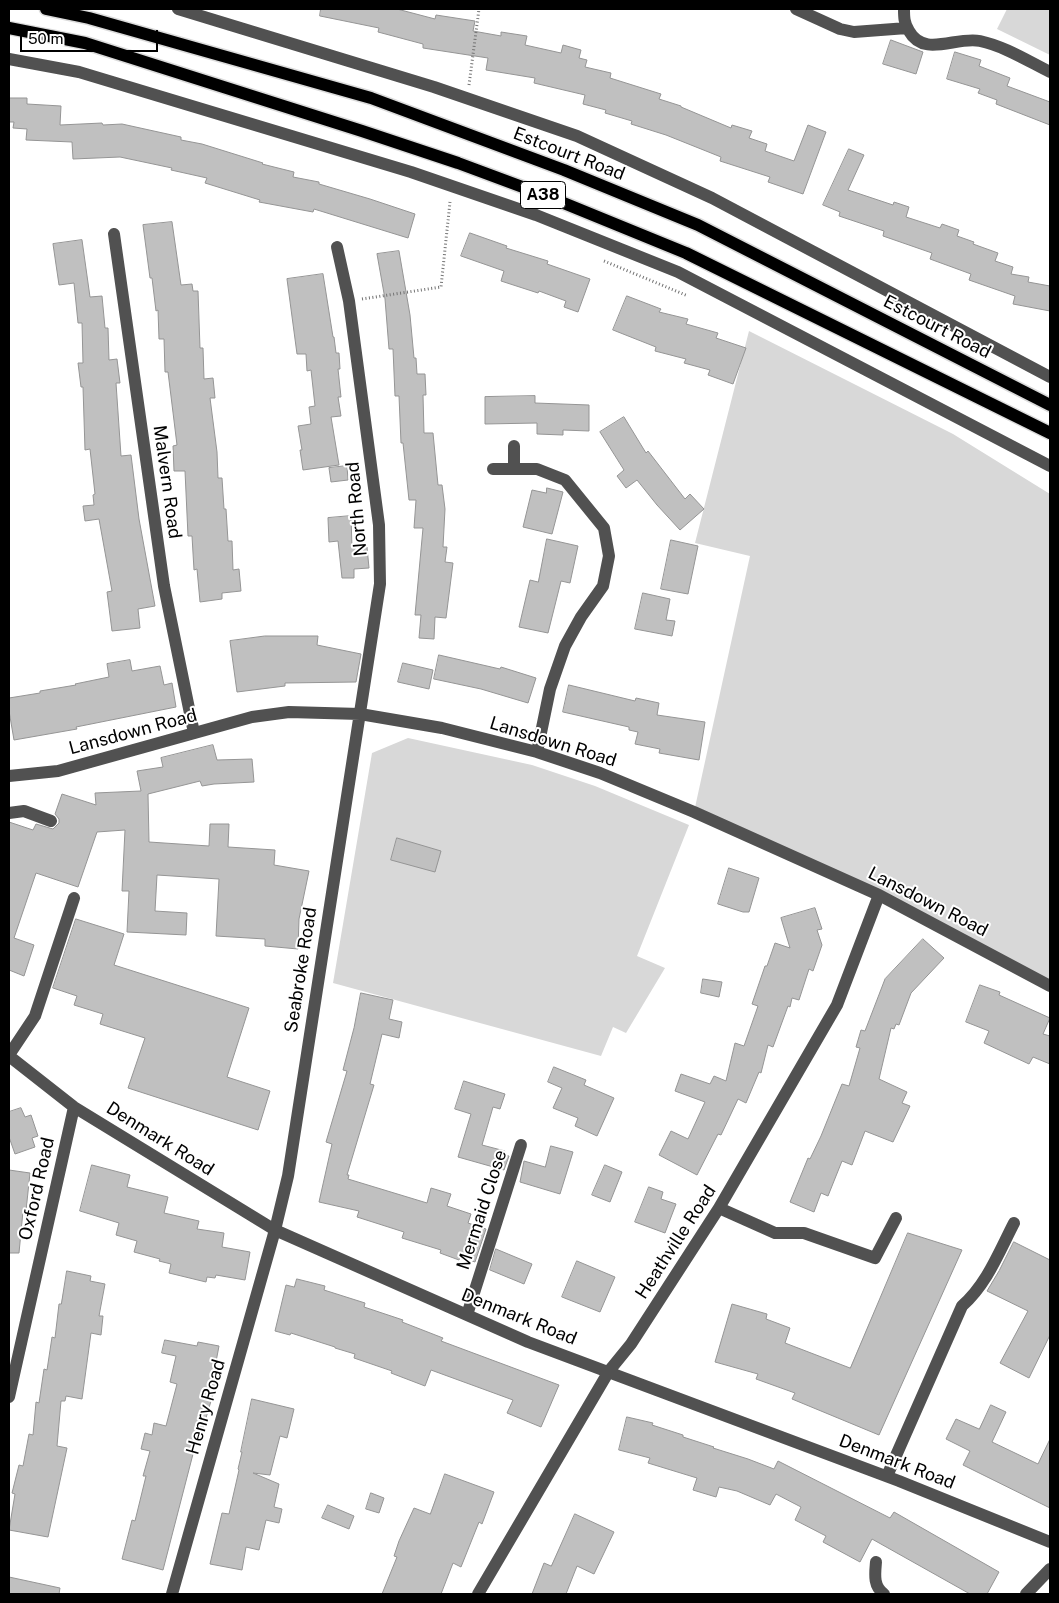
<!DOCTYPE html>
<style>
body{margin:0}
#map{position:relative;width:1059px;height:1603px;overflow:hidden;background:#fff;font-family:"Public Sans",sans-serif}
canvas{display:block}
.frame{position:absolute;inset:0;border:10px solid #000;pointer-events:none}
.scale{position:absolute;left:20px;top:30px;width:138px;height:22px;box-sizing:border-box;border:2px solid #000;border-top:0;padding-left:6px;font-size:15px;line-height:18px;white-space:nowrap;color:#000;-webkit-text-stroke:4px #fff;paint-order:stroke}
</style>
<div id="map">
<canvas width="1059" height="1603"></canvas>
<div class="frame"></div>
<div class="scale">50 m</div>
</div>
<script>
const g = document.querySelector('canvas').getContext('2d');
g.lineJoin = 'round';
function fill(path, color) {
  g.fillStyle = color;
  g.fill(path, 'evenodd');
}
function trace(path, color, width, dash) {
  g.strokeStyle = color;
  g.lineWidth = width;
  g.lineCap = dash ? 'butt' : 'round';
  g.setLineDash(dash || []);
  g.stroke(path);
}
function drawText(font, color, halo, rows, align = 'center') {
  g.font = font + ' "Public Sans",sans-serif';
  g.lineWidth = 4;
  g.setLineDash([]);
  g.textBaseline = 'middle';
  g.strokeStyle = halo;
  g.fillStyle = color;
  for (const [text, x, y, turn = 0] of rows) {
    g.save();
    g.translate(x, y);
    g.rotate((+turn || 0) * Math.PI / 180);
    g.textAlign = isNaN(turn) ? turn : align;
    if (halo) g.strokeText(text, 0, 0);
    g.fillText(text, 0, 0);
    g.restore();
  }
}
const green = new Path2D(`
 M1007,9H1050V55L997,29Z
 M749,331L953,434L1050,494V986L879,895L694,812L750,556L695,543Z
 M408,738L532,765L595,786L689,825L637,956L665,968L626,1033L613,1027L601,1056L333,983L372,753Z`);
const building = new Path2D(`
 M321,9H397L435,19L436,15L475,21L473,31L501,36V32L527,36L525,45L561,53L563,45L581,50L579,58L587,60L585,67L611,73L610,78L661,94L659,99L681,106V107L731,128L732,125L752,131L749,138L767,144L765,151L794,161L808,125L826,132L803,194L768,182L770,177L720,161L721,157L666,135L631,124L632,121L605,113L606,110L583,104L585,95L534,83L535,78L486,70L488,58L423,48V44L378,32L379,28L320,16Z
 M891,40L923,52L916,74L883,64Z
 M955,52L981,60L979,66L1010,78L1007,86L1050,102V125L996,104L997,100L978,93L980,89L947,79Z
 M9,98H27V104L61,106L60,125L102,123L103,125L122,124L181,137V140L202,144L263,163L262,164L294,172L293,177L319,182V184L370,199L415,214L408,238L314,209L313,212L259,202L260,200L205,183L207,178L171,170L172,168L120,157L73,159L72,142L26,140L27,129L13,128L14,122H9Z
 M849,149L864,155L848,190L893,205L894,202L909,207L906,217L940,228L942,224L959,230L957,236L974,242L973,244L998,253L995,261L1013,267L1011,274L1029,277L1028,282L1050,286V311L1013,304L1015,296L969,280L971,274L930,259L932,253L883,236L884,231L839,216L840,212L823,205Z
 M172,222L181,285L192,284L193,291H198L200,348H203L204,379L213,378L215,398H210L217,452L218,478H222L224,509H226L228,541H232L233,570L239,569L241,591L222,593V599L200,602L197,569L194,570L192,536H188L185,471H174L173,446L177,445L168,372H165L164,339H159L158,310L156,311L152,278H150L143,225Z
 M470,233L507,246L506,248L548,261L547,264L590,279L578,312L564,307L566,301L539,291L538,293L501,281L504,271L461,256Z
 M82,240L90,297L102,296L105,328H108L109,360L117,359L120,383H116L121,456L131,455L139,519L155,606L138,609L140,628L112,631L107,592L112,591L99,519L85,521L83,506L94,505L93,495L95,494L90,449L85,450L83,387H81L78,363H83L82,323H78L74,283L59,285L53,244Z
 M399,251L410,315L414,358H416L417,374H425L426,395H423L424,433H433L438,485H442L445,509L443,547H447L445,562L453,563L446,618L435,617L434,639L419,638L421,615H415L423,528H414L416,500H409L403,443H401L399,396H395L393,349H389L385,299L377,254Z
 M323,274L333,337H334L336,353H339L340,369H338L341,397H338L341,416L331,417L339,465L303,470L300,450H302L298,426L311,424L309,407L315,406L311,370L307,371L306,354H297L287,279Z
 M627,296L661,309L659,312L688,319L686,324L718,333L716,338L746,348L733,384L708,375L710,370L684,363L686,359L655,351L656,347L613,330Z
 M535,396V403L589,405V431L563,430V435L537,434V423L485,424V397Z
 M624,417L646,453L648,451L685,499L690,494L704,509L680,530L657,505L637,480L626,488L617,476L624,470L600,432Z
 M347,466L348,480L331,482L329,468Z
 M547,488L563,492L552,534L523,527L532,490L546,493Z
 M351,516L352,548L367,547L369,568L354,569V578H342L338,541L329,542L328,518Z
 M547,539L578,546L570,583L561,581L548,633L519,627L530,580L538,582Z
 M671,540L698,546L688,594L661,589Z
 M643,593L670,599L666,620L675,621L672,636L635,629Z
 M265,636H318L317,645L361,654L356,682L285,683V686L237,692L230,641Z
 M439,655L500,669L501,667L536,678L528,703L481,689L434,679Z
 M130,660L132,671L160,666L164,685L172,683L176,707L76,727L77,729L14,740L9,711V698L40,693V691L76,685L75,684L109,677L107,664Z
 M403,663L433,670L429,689L398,682Z
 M569,685L635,701L636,698L659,703L657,715L705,722L699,760L659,753L660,749L635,744L638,732L629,730V727L563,712Z
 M213,745L217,760L252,759L254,782L214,784L202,786L200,781L148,794L149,842L209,846L210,824H229L228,847L275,850L274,865L309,871L299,919L298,949L265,946V939L216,936L219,879L157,875L155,911L187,913L186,935L127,932L129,891H122L125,830L97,832L78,887L36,873L14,938L34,945L24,976L9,970V822L33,830L36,824L53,829L59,823V819L55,814L62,794L96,805L95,793L141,791L137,771L163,767L161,758Z
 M397,838L441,851L435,872L391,860Z
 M729,868L759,878L749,912H743L718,904Z
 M815,908L822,929L817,930L822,945L813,971L809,969L799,1000L792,998L790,1007L788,1006L773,1047L768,1045L761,1073L759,1072L746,1103L738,1099L721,1135L718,1134L697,1175L659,1155L671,1131L688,1139L705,1102L675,1091L681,1074L710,1084L714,1076L726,1081L735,1043L744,1046L758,1006L752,1004L765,966H767L775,943L790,948L781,918Z
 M76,919L124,934L114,965L249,1008L227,1077L270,1091L258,1130L128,1088L145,1038L100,1024L103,1014L74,1005L77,996L53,988Z
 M923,939L944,958L911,993L899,1025L896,1024L894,1029L891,1028L879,1079L907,1092L902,1103L910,1106L893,1142L865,1131L852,1165L842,1161L828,1196L821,1193L814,1212L790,1202L808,1158L810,1159L821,1136L842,1084L849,1086L860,1048L856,1047L861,1030L865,1031L885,979Z
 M703,979L722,982L719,997L701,993Z
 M980,985L1000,992L999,995L1050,1018L1043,1034L1050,1036V1064L1033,1057L1029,1064L984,1043L989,1031L966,1022Z
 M361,993L393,1000L389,1019L402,1022L399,1038L382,1034L370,1084L374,1085L347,1175H349L348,1179L427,1203L431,1188L451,1194L447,1206L471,1214L468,1223L486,1229L475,1262L460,1257L459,1260L440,1253L441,1250L402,1238L404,1232L357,1217L359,1211L319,1202L332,1144L326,1142L347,1071L343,1070L354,1028Z
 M554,1067L586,1080L584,1085L614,1098L597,1136L575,1126L578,1118L553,1108L562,1088L548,1082Z
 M464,1081L505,1094L500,1109L493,1107L482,1145L505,1151L503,1155L509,1156L504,1170L458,1157L471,1114L455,1109Z
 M21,1108L25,1117L31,1115L38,1136L32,1138L35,1147L15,1154L9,1137V1112Z
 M551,1146L573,1152L560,1194L520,1182L524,1161L545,1167Z
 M92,1165L130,1175L127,1187L168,1197L164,1213L199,1221L197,1229L224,1233L222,1247L250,1252L245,1280L216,1275L215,1278L207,1277L206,1282L169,1273L171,1264L159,1261L160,1259L134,1252L137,1241L116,1235L119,1223L80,1211Z
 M605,1165L622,1172L610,1202L592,1195Z
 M9,1170L30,1173L26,1211H23L19,1253H9Z
 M649,1187L663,1192L661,1199L676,1204L665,1233L635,1222Z
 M908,1233L962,1250L879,1435L792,1399L795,1393L756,1379L758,1374L715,1362L732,1304L767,1314L766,1319L790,1328L785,1343L850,1368Z
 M1014,1242L1050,1260V1335L1029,1378L1000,1363L1028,1311L987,1291L999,1271Z
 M496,1249L532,1264L524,1284L490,1270Z
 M577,1261L615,1277L600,1312L562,1297Z
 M67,1271L91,1276L90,1281L105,1284L99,1316H103L101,1335L91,1333L82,1399L66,1396L65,1401H61L57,1446L67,1448L48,1537L9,1530L15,1494L12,1493L19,1465L23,1466L29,1434L33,1435L36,1402L39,1403L44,1369L47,1370L52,1337L55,1338L59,1304H61Z
 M297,1279L325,1286L324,1290L365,1303L364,1307L403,1320L402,1322L443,1338L441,1341L559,1385L541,1427L507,1413L513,1400L431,1370L425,1386L391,1373L392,1371L354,1358L355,1354L335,1348V1347L291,1333L290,1335L275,1331L286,1285L294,1287Z
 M165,1340L197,1346L198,1342L219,1346L215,1367L218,1368L214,1391L203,1428L200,1427L163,1570L122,1559L132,1520L135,1521L146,1476H143L150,1451L141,1449L145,1433L152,1435L154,1423L166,1426L177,1384L170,1382L176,1356L162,1353Z
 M252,1399L294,1409L287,1438L280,1436L270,1475L253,1473L279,1484L274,1507L282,1509L279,1523L266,1520L259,1550L246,1547L242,1570L210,1564L222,1513L229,1514L239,1470L238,1469L242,1452H241Z
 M991,1405L1006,1412L992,1442L1038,1464L1050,1439V1508L963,1465L970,1451L946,1439L956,1419L979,1429Z
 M627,1417L653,1423L652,1425L683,1435V1437L714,1447L713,1448L748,1459L774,1469L778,1461L890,1518L894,1512L999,1572L987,1594H970L872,1539L860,1562L823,1542L826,1536L795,1520L801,1507L776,1494L770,1505L737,1491L719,1487L716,1497L693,1490L697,1478L648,1463L650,1458L619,1450Z
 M445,1474L494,1492L482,1524L479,1522L461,1567L453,1563L441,1594H382L397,1557L394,1556L399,1541L414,1508L430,1514Z
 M371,1493L384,1498L379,1513L366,1509Z
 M328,1505L354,1516L349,1529L322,1518Z
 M575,1514L614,1532L594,1574L577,1566L566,1594H532L544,1563L551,1566Z
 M9,1577L60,1588L59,1594H9Z`);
const path = new Path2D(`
 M469,85L479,9
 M604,261L688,296
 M362,299L441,287L450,202`);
const minor = new Path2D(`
 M178,9L434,87L577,136L712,198L1050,377
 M796,9L840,29L854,32L907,28
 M904,9C904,17 904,23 909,31C924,58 956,36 980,41C1004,46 1028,61 1050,72
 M9,59L79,72L411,172L536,215L678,272L1050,466
 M114,234L164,586L194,733
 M493,469H537L565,480L604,528L609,556L603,586L581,617L565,646L550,689L537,752
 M514,469V446
 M9,776L58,771L252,717L289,712L360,714L442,728L537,752L600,773L694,812L879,895L1050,986
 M9,813L24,811L51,821
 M9,1055L35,1016L74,898
 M9,1056L74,1107L275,1230L528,1342L899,1481L1050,1542
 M719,1208L775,1233H804L875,1258L896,1218
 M467,1315L521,1145
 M9,1397L74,1107
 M887,1476L962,1306C987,1284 999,1252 1014,1223
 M876,1562C875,1574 873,1586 884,1594
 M172,1594L275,1230L288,1176L380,584L379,525L349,301L337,247
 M478,1594L609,1371L631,1344L719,1208L837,1005L879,895
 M1026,1594L1050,1569`);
const major = new Path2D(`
 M46,9L89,18L371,98L564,170L698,225L1050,405
 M9,28L85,43L362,131L458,163L544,195L686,253L1050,433`);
const shields = [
 [543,195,45]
];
const shieldNames = [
 ["A38",543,195]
];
const streetNames = [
 ["Estcourt Road",569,154,21],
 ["Estcourt Road",937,327,27],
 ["Malvern Road",167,482,82],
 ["North Road",357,509,-95],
 ["Lansdown Road",133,732,-15],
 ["Lansdown Road",553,742,17],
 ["Lansdown Road",928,902,27],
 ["Seabroke Road",301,970,-81],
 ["Denmark Road",160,1139,32],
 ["Oxford Road",37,1189,-77],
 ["Mermaid Close",482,1210,-72],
 ["Heathville Road",676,1242,-57],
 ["Denmark Road",519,1317,22],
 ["Henry Road",206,1407,-74],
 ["Denmark Road",897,1462,21]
];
fill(green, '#d8d8d8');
fill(building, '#c0c0c0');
trace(building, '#959595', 1);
trace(major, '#dbdbdb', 15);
trace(path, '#737373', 3, [1, 2.5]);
trace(minor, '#515151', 12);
trace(major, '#000', 12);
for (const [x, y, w] of shields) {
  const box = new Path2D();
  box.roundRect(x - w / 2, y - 13.5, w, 27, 4);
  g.fillStyle = '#fff';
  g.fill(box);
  trace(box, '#000', 1);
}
drawText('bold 16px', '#000', null, shieldNames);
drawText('18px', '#000', '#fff', streetNames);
</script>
